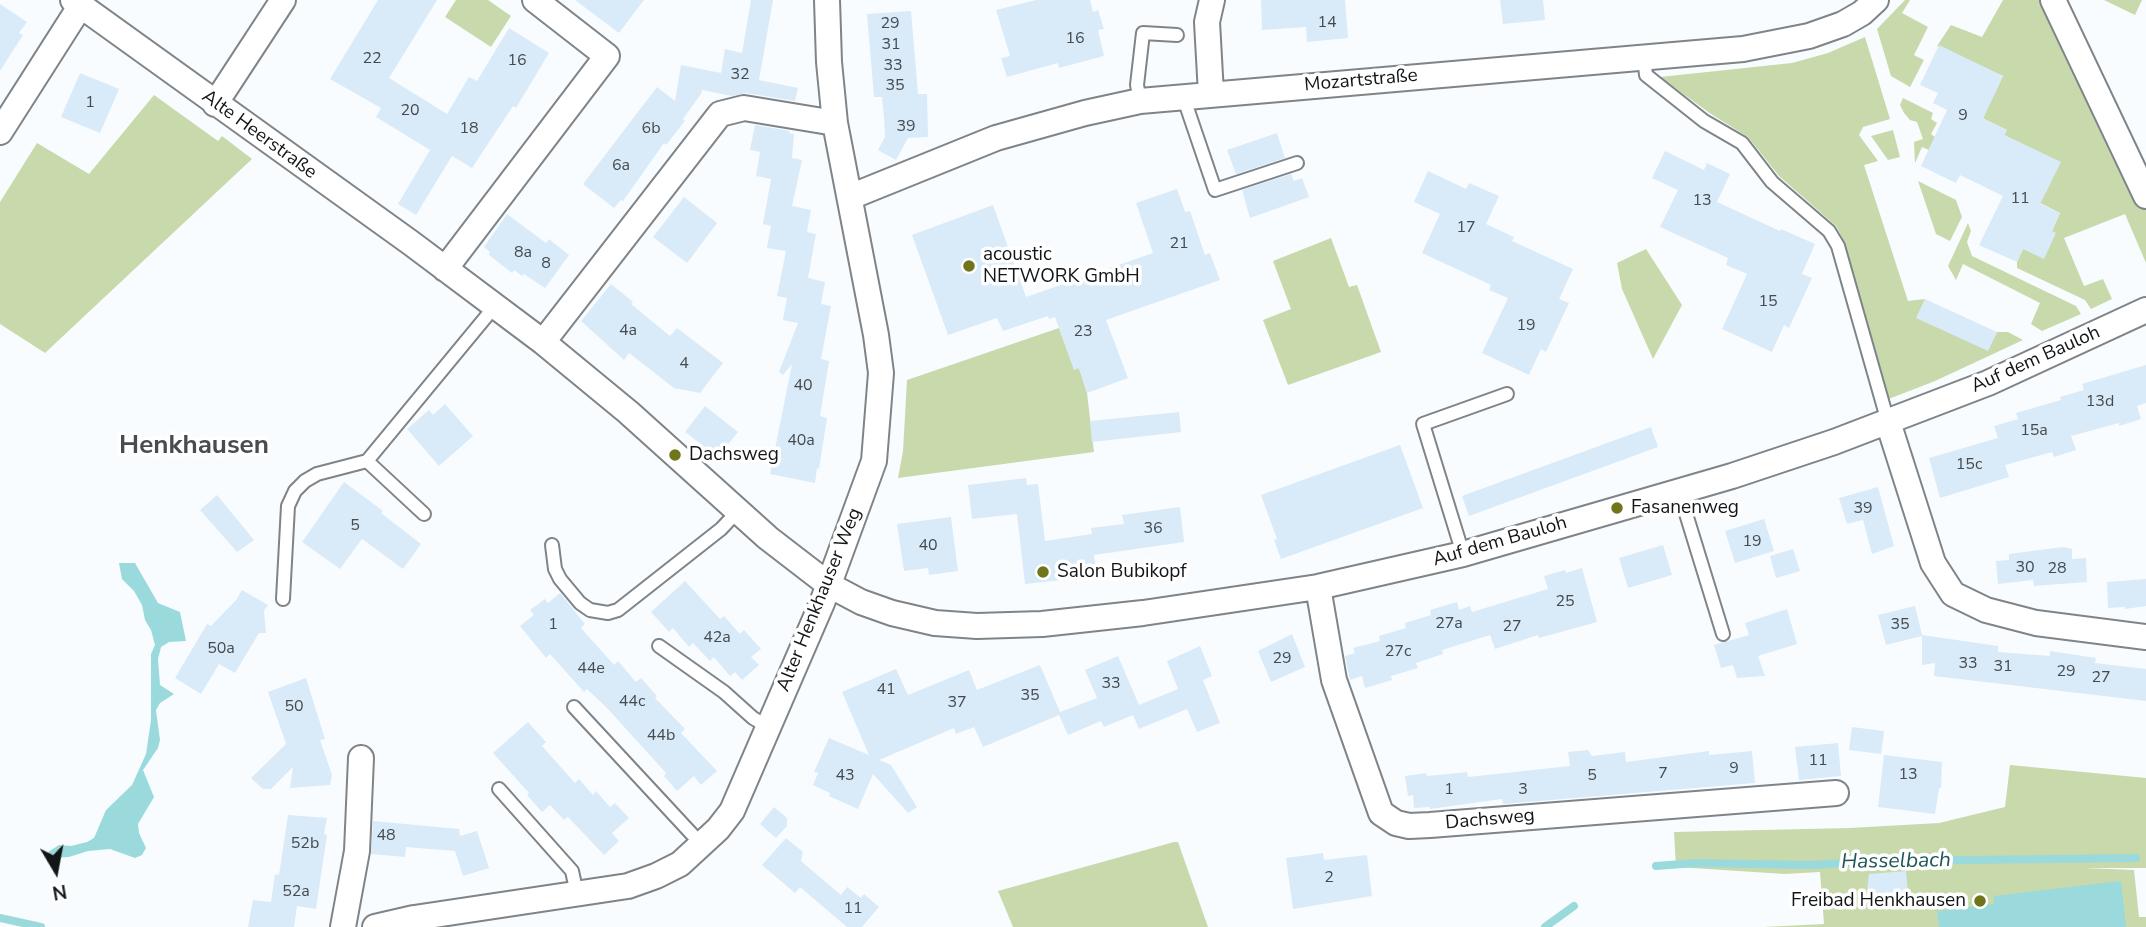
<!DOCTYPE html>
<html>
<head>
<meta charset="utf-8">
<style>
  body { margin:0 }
  #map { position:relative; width:2146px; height:927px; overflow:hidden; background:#f9fcfe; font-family:"Nunito Sans",sans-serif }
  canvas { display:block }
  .north { position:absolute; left:21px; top:836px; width:70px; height:70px; -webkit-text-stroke:5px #fff; paint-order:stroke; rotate:170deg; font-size:19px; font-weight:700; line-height:28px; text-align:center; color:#131517 }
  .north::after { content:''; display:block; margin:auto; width:24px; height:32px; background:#131517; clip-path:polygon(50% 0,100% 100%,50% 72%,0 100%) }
</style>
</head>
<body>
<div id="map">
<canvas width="2146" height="927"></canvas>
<div class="north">N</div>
</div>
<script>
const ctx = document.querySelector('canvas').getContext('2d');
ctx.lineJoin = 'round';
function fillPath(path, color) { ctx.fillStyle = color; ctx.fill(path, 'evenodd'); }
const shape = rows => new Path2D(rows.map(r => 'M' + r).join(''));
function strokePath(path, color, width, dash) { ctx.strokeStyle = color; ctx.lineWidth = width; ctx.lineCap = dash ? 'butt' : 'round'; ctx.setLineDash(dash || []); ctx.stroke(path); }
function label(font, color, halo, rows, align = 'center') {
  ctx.font = font + ' "Nunito Sans",sans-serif'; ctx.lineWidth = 7; ctx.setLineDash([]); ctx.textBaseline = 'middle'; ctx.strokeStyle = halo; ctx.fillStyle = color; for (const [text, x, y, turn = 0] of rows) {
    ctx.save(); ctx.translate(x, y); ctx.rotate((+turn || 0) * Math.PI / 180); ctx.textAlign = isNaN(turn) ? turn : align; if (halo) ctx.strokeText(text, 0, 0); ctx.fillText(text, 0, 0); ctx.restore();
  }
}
fillPath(shape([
  [456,0,488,0,511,16,491,47,445,17],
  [1905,0,1910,0,1902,13,1928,27,1914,55,1924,60,1910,87,1891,76,1877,29],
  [2003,0,2048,0,2146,209,2146,263,2125,214,2064,238,2084,286,2103,279,2112,299,2091,309,2085,300,2017,268,2017,262,2023,249,2052,231,2060,213,2038,202,2046,192,2060,162,2004,135,2007,130,1980,117,1990,103,2003,76,1937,46,1951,25,1982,37],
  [2104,0,2142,0,2135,15],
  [1865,37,1890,119,1863,127,1859,135,1878,161,1864,165,1908,301,1925,299,1917,318,1988,350,1997,332,2008,332,2023,340,1935,381,1886,400,1842,237,1836,226,1779,176,1748,137,1711,114,1660,77,1792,63,1828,53],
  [154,95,218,141,222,136,252,159,45,353,0,324,0,202,37,143,89,174],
  [1903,98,1933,113,1931,119,1937,123,1931,134,1935,137,1929,150,1922,147,1915,163,1914,142,1923,139,1917,122,1910,120,1904,113,1900,105],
  [1893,130,1900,157,1888,160,1871,136],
  [1918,181,1956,200,1962,217,1950,241,1936,234],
  [1968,223,1971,231,1967,242,1972,256,2076,306,2081,314,2042,331,2031,324,2040,303,1963,264,1956,280,1948,266],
  [1331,238,1349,287,1357,285,1381,352,1288,385,1263,320,1291,309,1273,261],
  [1646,249,1682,305,1653,359,1622,289,1617,263],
  [1059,328,1074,369,1079,368,1087,393,1094,452,898,478,903,451,907,380],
  [2010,765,2146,778,2146,868,2084,868,2134,870,2139,917,2146,917,2146,927,1764,927,1824,924,1820,872,1785,874,1676,867,1674,832,1850,828,1939,823,2005,807],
  [1174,842,1178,842,1208,927,1013,927,998,891]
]), '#c8d9ab');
fillPath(shape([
  [119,563,135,563,158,603,180,612,186,641,169,642,161,647,158,659,160,685,174,694,160,703,156,710,160,740,158,748,143,770,154,797,138,824,139,833,146,848,142,855,135,858,110,849,88,851,69,857,53,858,48,852,59,845,71,846,87,842,94,838,106,810,132,785,146,754,151,720,151,654,155,645,151,630,145,620,142,605,134,591,122,579],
  [2121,881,2126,927,1939,927,1937,911,1994,904,1994,896]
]), '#9adadc');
strokePath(shape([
  [1656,866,1695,863,1812,865,1879,861,2136,858],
  [0,918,41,927],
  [1545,927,1574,906]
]), '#9adadc', 8);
fillPath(shape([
  [378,0,437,0,389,78,447,114,469,77,477,81,509,28,549,53,516,108,513,106,472,168,452,156,416,215,398,204,430,150,376,117,381,108,330,79],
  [575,0,644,0,619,33],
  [751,0,773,0,759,80,798,88,795,101,746,93,732,96,702,90,701,94,683,119,685,121,666,145,664,143,623,201,621,200,614,208,583,184,657,87,675,101,681,65,721,73,725,49,742,53],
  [1036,0,1090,0,1093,12,1098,10,1104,29,1098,30,1104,56,1059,68,1058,63,1007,77,1001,58,1010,56,996,10],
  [1261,0,1345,0,1348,38,1307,42,1306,27,1262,30],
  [1500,0,1543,0,1545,20,1503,24],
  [0,4,27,22,19,33,23,35,0,71],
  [911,11,918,94,927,94,928,137,908,138,896,160,878,150,885,137,884,118,882,97,874,97,867,14],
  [1939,45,2003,76,1983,119,2007,130,2004,135,2061,162,2040,204,2060,213,2052,231,2056,233,2044,259,2023,249,2017,262,1979,245,2003,196,1960,175,1956,183,1921,166,1947,110,1933,103,1938,93,1920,85],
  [80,73,119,89,100,133,61,117],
  [755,125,790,131,789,133,794,134,792,158,802,160,792,206,811,210,807,232,816,234,808,278,825,282,821,304,831,306,821,359,829,361,820,416,827,418,819,469,817,468,815,483,770,474,792,364,783,375,779,372,798,323,783,320,787,298,777,296,786,251,767,248,771,226,763,224,771,179,756,176,760,152,750,150],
  [1277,133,1285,158,1236,174,1227,150],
  [1665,151,1704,170,1707,163,1730,174,1717,202,1780,231,1781,229,1815,244,1802,274,1812,278,1789,328,1784,325,1772,352,1722,329,1747,274,1726,265,1728,258,1660,227,1678,190,1652,178],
  [1428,171,1466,189,1469,183,1499,196,1486,224,1514,237,1512,241,1573,269,1559,299,1569,303,1546,352,1541,349,1529,375,1482,353,1508,298,1489,290,1491,285,1422,253,1440,214,1414,202],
  [1291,174,1294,181,1302,178,1309,197,1250,218,1242,190],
  [1177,189,1185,212,1190,211,1205,255,1210,253,1220,280,1106,320,1128,378,1087,393,1079,368,1074,370,1055,317,1049,319,1048,316,1003,331,997,318,948,335,912,235,993,205,1026,297,1153,253,1136,203],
  [684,197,717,223,687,263,653,237],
  [507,214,546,243,549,239,569,255,545,288,524,274,522,276,514,270,512,273,489,255,490,252,484,247],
  [611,284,633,302,631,304,670,336,677,328,723,363,700,393,674,388,629,353,624,360,581,321],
  [1925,299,1997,332,1988,351,1916,318],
  [2146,365,2146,403,2137,406,2141,419,2119,426,2119,423,2071,436,2076,450,2054,457,2052,452,2005,465,2009,477,1940,498,1929,458,1998,438,1994,426,2018,419,2016,413,2061,400,2060,397,2084,390,2082,384],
  [445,404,473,436,439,466,407,429,429,410,433,415],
  [705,406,738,432,718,457,685,432],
  [1179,412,1181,432,1092,442,1090,421],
  [1651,427,1658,447,1469,516,1462,496],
  [1400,445,1423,508,1281,559,1274,540,1277,539,1261,495],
  [1026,478,1027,485,1038,484,1045,541,1092,534,1091,528,1124,524,1122,515,1180,507,1184,542,1094,555,1097,576,1025,584,1017,514,972,519,968,485],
  [344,482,383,511,381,513,421,544,403,569,362,539,340,569,302,542],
  [1878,487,1894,546,1872,554,1863,520,1847,524,1839,498],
  [217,495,254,540,237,552,200,510],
  [951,517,958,571,929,575,928,568,904,571,897,524],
  [1764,519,1774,551,1735,563,1725,531],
  [1663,545,1672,575,1628,588,1619,558],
  [2063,547,2072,549,2072,559,2086,558,2087,582,2034,586,2033,580,1998,584,1996,561,2009,560,2009,554],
  [1793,549,1800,571,1776,578,1770,556],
  [1582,568,1597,622,1539,638,1538,635,1495,649,1490,635,1442,650,1443,654,1416,663,1418,668,1391,676,1392,680,1365,688,1362,676,1350,680,1345,656,1355,653,1353,648,1380,641,1379,636,1406,628,1405,623,1431,615,1430,610,1457,602,1459,610,1470,606,1472,612,1548,589,1544,576,1565,570,1566,573],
  [2146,579,2146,606,2125,609,2125,607,2108,608,2107,582],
  [685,581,720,619,724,616,740,634,744,630,761,649,751,657,759,665,742,680,735,672,730,676,714,657,710,661,693,643,689,647,673,628,669,632,651,612],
  [242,590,268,605,264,611,266,633,259,633,235,673,219,664,201,694,175,678,207,624,211,626,236,600],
  [560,593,585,624,581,628,614,665,618,661,636,682,641,678,657,696,655,698,685,729,681,733,717,771,701,785,694,776,677,791,664,776,666,773,607,708,587,689,584,692,550,654,546,658,520,626,534,615,530,610,545,599,548,603],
  [1915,606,1922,635,1998,646,1998,652,2050,656,2050,651,2096,658,2095,663,2146,669,2146,701,1934,676,1935,663,1922,665,1922,636,1886,645,1878,615],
  [1787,609,1797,644,1758,656,1765,676,1737,678,1733,665,1721,668,1714,645,1749,635,1745,623],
  [1292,634,1305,667,1271,682,1258,651],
  [1200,646,1212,676,1203,680,1220,723,1197,732,1187,709,1139,729,1133,715,1104,727,1101,721,1068,735,1059,715,983,747,974,727,956,734,954,728,879,760,891,765,917,807,908,813,873,774,858,809,829,796,830,793,813,785,818,773,814,772,829,738,869,755,842,692,896,669,908,695,969,670,977,690,1040,665,1060,712,1097,698,1085,670,1118,656,1139,705,1178,689,1167,661],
  [306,678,325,739,320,740,332,775,330,785,290,788,293,767,271,789,263,789,251,778,286,744,268,692],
  [528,722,546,742,542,746,575,783,579,779,593,795,596,791,610,807,615,803,629,818,612,833,619,841,604,855,568,817,564,820,550,805,542,812,527,795,529,793,493,753],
  [1852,727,1884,731,1881,754,1849,750],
  [1838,743,1841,776,1799,780,1795,747],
  [1588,750,1592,756,1625,752,1626,762,1709,751,1709,755,1752,751,1755,783,1503,804,1502,799,1430,809,1430,807,1414,808,1413,795,1408,796,1405,776,1426,773,1427,776,1467,772,1468,777,1570,766,1568,752],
  [1884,755,1942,762,1941,788,1939,788,1935,814,1878,807],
  [774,807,787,818,787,826,776,838,760,824],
  [288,815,327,818,324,834,327,835,316,909,297,906,294,927,248,927,253,900,271,902,275,874,279,875],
  [373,821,459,829,460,836,477,831,489,868,463,876,455,851,406,847,405,857,371,854],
  [786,838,803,852,801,861,841,895,847,887,861,898,864,894,879,907,862,927,847,927,800,887,795,893,762,865],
  [1323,853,1324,860,1367,855,1372,896,1293,909,1286,858],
  [1906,871,1908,894,1866,898,1869,874]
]), '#d9eaf8');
const lane = shape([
  [1644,57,1646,75,1704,121,1742,143,1772,182,1829,231,1838,246,1888,422],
  [1183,96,1215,190,1297,163],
  [1140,101,1137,85,1143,33,1177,35],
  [367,461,424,514],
  [1679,491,1723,634],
  [552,545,555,569,560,579,580,603,590,610,608,613,618,610,721,529,738,511],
  [1463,554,1423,424,1507,394],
  [283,599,288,506,295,491,305,481,317,474,367,461,495,306],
  [659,646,724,692,753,718,768,727],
  [574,707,702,845],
  [499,789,572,871,577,894]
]);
const street = shape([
  [73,0,411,243,543,342,628,412,768,538,829,585,861,602,892,613,935,623,977,626,1042,624,1143,613,1318,587,1463,554,1732,476,1834,442,1988,383,2146,310],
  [2053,0,2146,196],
  [1211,94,1207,22,1212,0],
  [215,104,283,0],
  [0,132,81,5],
  [850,197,996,138,1085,113,1140,101,1743,49,1809,36,1843,24,1862,13,1876,0],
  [445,269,607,56,535,0],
  [543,342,720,114,744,108,835,123],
  [1888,422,1933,563,1953,594,1986,610,2036,623,2146,637],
  [1318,587,1334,680,1381,813,1396,823,1409,826,1430,825,1836,793],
  [343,927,357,851,361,758],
  [375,927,414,918,628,886,656,876,680,864,718,829,732,811,822,603,874,461,881,373,876,335,835,123,829,62,827,0]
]);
strokePath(lane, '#7e8488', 16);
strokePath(street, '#7e8488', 28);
strokePath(lane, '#fff', 12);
strokePath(street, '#fff', 24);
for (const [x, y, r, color] of [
  [969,266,7,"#70751c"],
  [675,455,7,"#70751c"],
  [1617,508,7,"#70751c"],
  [1043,572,7,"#70751c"],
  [1980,901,7,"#70751c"]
]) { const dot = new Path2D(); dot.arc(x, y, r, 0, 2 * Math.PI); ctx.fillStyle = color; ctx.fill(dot); strokePath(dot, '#fff', 2.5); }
label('16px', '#444a4f', null, [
  ["14",1327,23],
  ["29",890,24],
  ["16",1075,39],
  ["31",891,45],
  ["22",372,59],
  ["16",517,61],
  ["33",893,66],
  ["32",740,75],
  ["35",895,86],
  ["1",90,103],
  ["20",410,111],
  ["9",1963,116],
  ["39",906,127],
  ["18",469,129],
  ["6b",651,129],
  ["6a",621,166],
  ["11",2020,199],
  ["13",1702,201],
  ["17",1466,228],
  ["21",1179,244],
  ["8a",523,253],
  ["8",546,264],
  ["15",1768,302],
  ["19",1526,326],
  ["4a",628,331],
  ["23",1083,332],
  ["4",684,364],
  ["40",803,386],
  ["13d",2100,402],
  ["15a",2034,431],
  ["40a",801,441],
  ["15c",1969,465],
  ["39",1863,509],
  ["5",355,526],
  ["36",1153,529],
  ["19",1752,542],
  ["40",928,546],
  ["30",2025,568],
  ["28",2057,569],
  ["25",1565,602],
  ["27a",1449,624],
  ["1",553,625],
  ["35",1900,625],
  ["27",1512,627],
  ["42a",717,638],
  ["50a",221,649],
  ["27c",1398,652],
  ["29",1282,659],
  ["33",1968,664],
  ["31",2003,667],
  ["44e",591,669],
  ["29",2066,672],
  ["27",2101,678],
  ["33",1111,684],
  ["41",886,690],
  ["35",1030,696],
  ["44c",632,702],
  ["37",957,703],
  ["50",294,707],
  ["44b",661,736],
  ["11",1818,761],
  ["9",1734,769],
  ["7",1663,774],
  ["13",1908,775],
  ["43",845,776],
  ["5",1592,776],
  ["1",1449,790],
  ["3",1523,790],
  ["48",386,836],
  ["52b",305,844],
  ["2",1329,878],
  ["52a",296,892],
  ["11",853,909]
]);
label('19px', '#131517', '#fff', [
  ["Mozartstraße",1361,81,-5],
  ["Alte Heerstraße",259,135,36],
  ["Auf dem Bauloh",2036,360,-24],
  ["Auf dem Bauloh",1500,542,-16],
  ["Alter Henkhauser Weg",820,600,-68],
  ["Dachsweg",1490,820,-5]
]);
label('19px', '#131517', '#fff', [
  ["acoustic",983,255],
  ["NETWORK GmbH",983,277],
  ["Dachsweg",689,455],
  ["Fasanenweg",1631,508],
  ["Salon Bubikopf",1057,572],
  ["Freibad Henkhausen",1966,901,"right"]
], 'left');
label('italic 21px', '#1e5557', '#fff', [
  ["Hasselbach",1896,862,-1]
]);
label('bold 26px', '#474c50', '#fff', [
  ["Henkhausen",194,447]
]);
</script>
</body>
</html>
